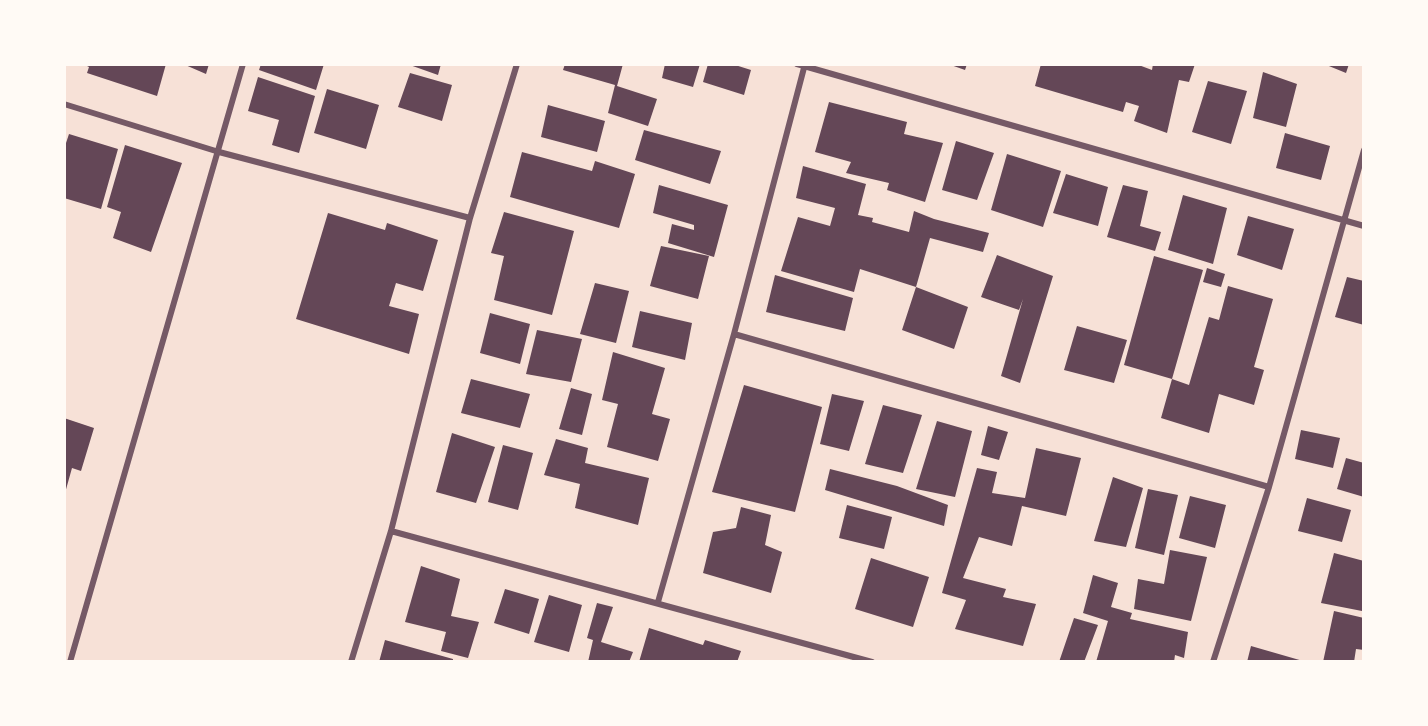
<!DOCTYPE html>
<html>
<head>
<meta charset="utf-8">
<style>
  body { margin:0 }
  #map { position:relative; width:1428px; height:726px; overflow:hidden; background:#f7e1d7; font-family:Montserrat,sans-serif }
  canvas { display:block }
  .frame { position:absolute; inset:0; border:66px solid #fffaf5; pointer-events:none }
</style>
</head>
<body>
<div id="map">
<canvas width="1428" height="726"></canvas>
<div class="frame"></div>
</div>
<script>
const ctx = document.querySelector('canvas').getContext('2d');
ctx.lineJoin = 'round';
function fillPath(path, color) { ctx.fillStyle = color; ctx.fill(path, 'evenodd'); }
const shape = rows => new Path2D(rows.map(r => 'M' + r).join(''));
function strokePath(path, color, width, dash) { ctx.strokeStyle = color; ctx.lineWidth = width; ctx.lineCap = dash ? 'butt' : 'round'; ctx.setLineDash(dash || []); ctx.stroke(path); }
fillPath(shape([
  [83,64,166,64,157,96,87,73,89,67],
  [183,64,209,64,206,74],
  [261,64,324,64,316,90,259,70],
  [407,64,441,64,438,75],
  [565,64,623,64,617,86,657,99,648,126,608,113,615,85,563,70],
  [665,64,700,64,693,87,662,78],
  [708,64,732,64,751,70,744,95,703,82],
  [948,64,967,64,965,70],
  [1041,64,1136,64,1152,70,1153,64,1195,64,1189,82,1179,80,1167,133,1134,121,1139,106,1126,102,1123,112,1035,86],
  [1324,64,1349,64,1346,73],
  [1263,72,1297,84,1286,127,1253,118],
  [410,73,452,85,442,121,398,107],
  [258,77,315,96,299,153,272,145,279,120,248,111],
  [1208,81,1247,91,1231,144,1192,132],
  [327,89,379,105,366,149,314,133],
  [829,102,907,122,904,134,943,143,925,202,887,190,889,183,846,173,851,162,815,152],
  [548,105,605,121,597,152,541,137],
  [644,130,721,151,710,184,635,160],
  [1285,133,1330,146,1321,180,1276,168],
  [69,134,118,149,101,209,64,198,64,149],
  [956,141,994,153,977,200,942,190],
  [125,145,182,163,151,252,113,238,121,212,107,207],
  [522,152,592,171,595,161,635,174,619,228,510,197],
  [1007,154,1061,171,1043,227,991,210],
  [803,166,866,184,858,215,873,218,872,222,909,232,914,211,934,219,989,233,983,252,930,238,916,287,968,307,954,349,902,330,916,287,860,269,854,292,781,271,798,217,830,226,835,208,796,198],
  [1066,174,1108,187,1098,226,1053,213],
  [659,185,728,205,714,257,668,243,672,224,694,230,694,225,653,213],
  [1123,185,1148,191,1140,226,1161,232,1155,251,1107,237],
  [1183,195,1227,208,1213,264,1168,250],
  [504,212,574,231,552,315,494,300,504,256,491,253],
  [328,213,385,230,387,223,438,240,423,291,396,283,389,306,419,314,409,354,296,319],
  [1248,216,1294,229,1282,270,1237,255],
  [661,246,709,256,698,299,650,286],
  [997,255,1053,276,1020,383,1001,376,1023,299,1019,310,981,297],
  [1154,256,1203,270,1172,379,1124,365],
  [1207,268,1225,274,1221,287,1203,282],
  [775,275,853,298,845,331,766,312],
  [1347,277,1364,281,1364,325,1335,317],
  [595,283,629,291,616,343,580,334],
  [1228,286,1273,299,1254,367,1264,370,1254,405,1219,394,1209,433,1161,418,1172,379,1189,385,1209,317,1219,320],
  [640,311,692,323,685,360,632,347],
  [490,313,530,324,520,364,480,353],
  [1077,326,1127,340,1114,383,1064,370],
  [537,330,582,339,571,382,526,374],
  [613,352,665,368,652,414,670,419,658,461,607,447,618,404,602,400],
  [471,379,530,394,520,428,461,413],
  [744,385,822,407,795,512,712,492],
  [571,388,592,394,582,435,559,429],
  [832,394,864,401,849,451,820,444],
  [883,405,922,415,903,473,865,464],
  [64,418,94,428,81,471,72,468,65,493],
  [937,421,972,431,955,497,916,489],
  [988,426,1008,432,999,460,981,455],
  [1301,430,1340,438,1333,468,1295,459],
  [452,433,495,447,476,503,436,492],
  [556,439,588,448,585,463,649,478,638,525,575,508,580,484,544,475],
  [503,445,533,453,518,510,488,502],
  [1036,448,1081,458,1066,516,1022,506,1012,546,979,537,963,578,1006,589,1003,597,1036,604,1023,646,955,629,966,600,942,593,977,468,997,472,992,493,1025,498],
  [1346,458,1364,463,1364,497,1337,489],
  [830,469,897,486,948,505,944,526,825,490],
  [1113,477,1143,488,1126,547,1094,541],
  [1148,489,1178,495,1164,555,1135,548],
  [1190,496,1226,505,1215,548,1179,538],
  [1307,498,1351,510,1342,542,1298,531],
  [847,505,892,517,884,549,839,538],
  [741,507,771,515,765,545,782,552,771,593,703,573,713,532,736,528],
  [1170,550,1207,557,1191,621,1134,609,1138,579,1164,584],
  [1334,553,1364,561,1362,611,1321,603],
  [871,558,929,577,913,627,855,609],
  [421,566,460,579,451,616,479,622,468,658,441,651,446,632,405,622],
  [1093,575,1118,583,1111,607,1132,613,1130,619,1188,632,1184,658,1175,655,1174,662,1096,662,1108,621,1083,613],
  [505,589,539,599,529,634,494,623],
  [549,595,582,605,569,652,534,642],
  [597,603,613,607,601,642,633,652,629,662,588,662,593,640,587,638],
  [1334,611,1364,618,1364,650,1356,649,1354,662,1323,662],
  [1074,618,1098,625,1084,662,1059,662],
  [649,628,703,645,705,640,741,651,737,662,639,662],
  [385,640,453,659,453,662,379,662],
  [1251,646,1303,661,1303,662,1247,662]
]), '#644757');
strokePath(shape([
  [797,64,1364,226],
  [64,104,219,152,470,218],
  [734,334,1269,487],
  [391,531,872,662],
  [658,602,734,334,805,64],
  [70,662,243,64],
  [351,662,391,531,470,218,517,64],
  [1213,662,1269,487,1364,150]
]), '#755966', 6);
</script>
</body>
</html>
